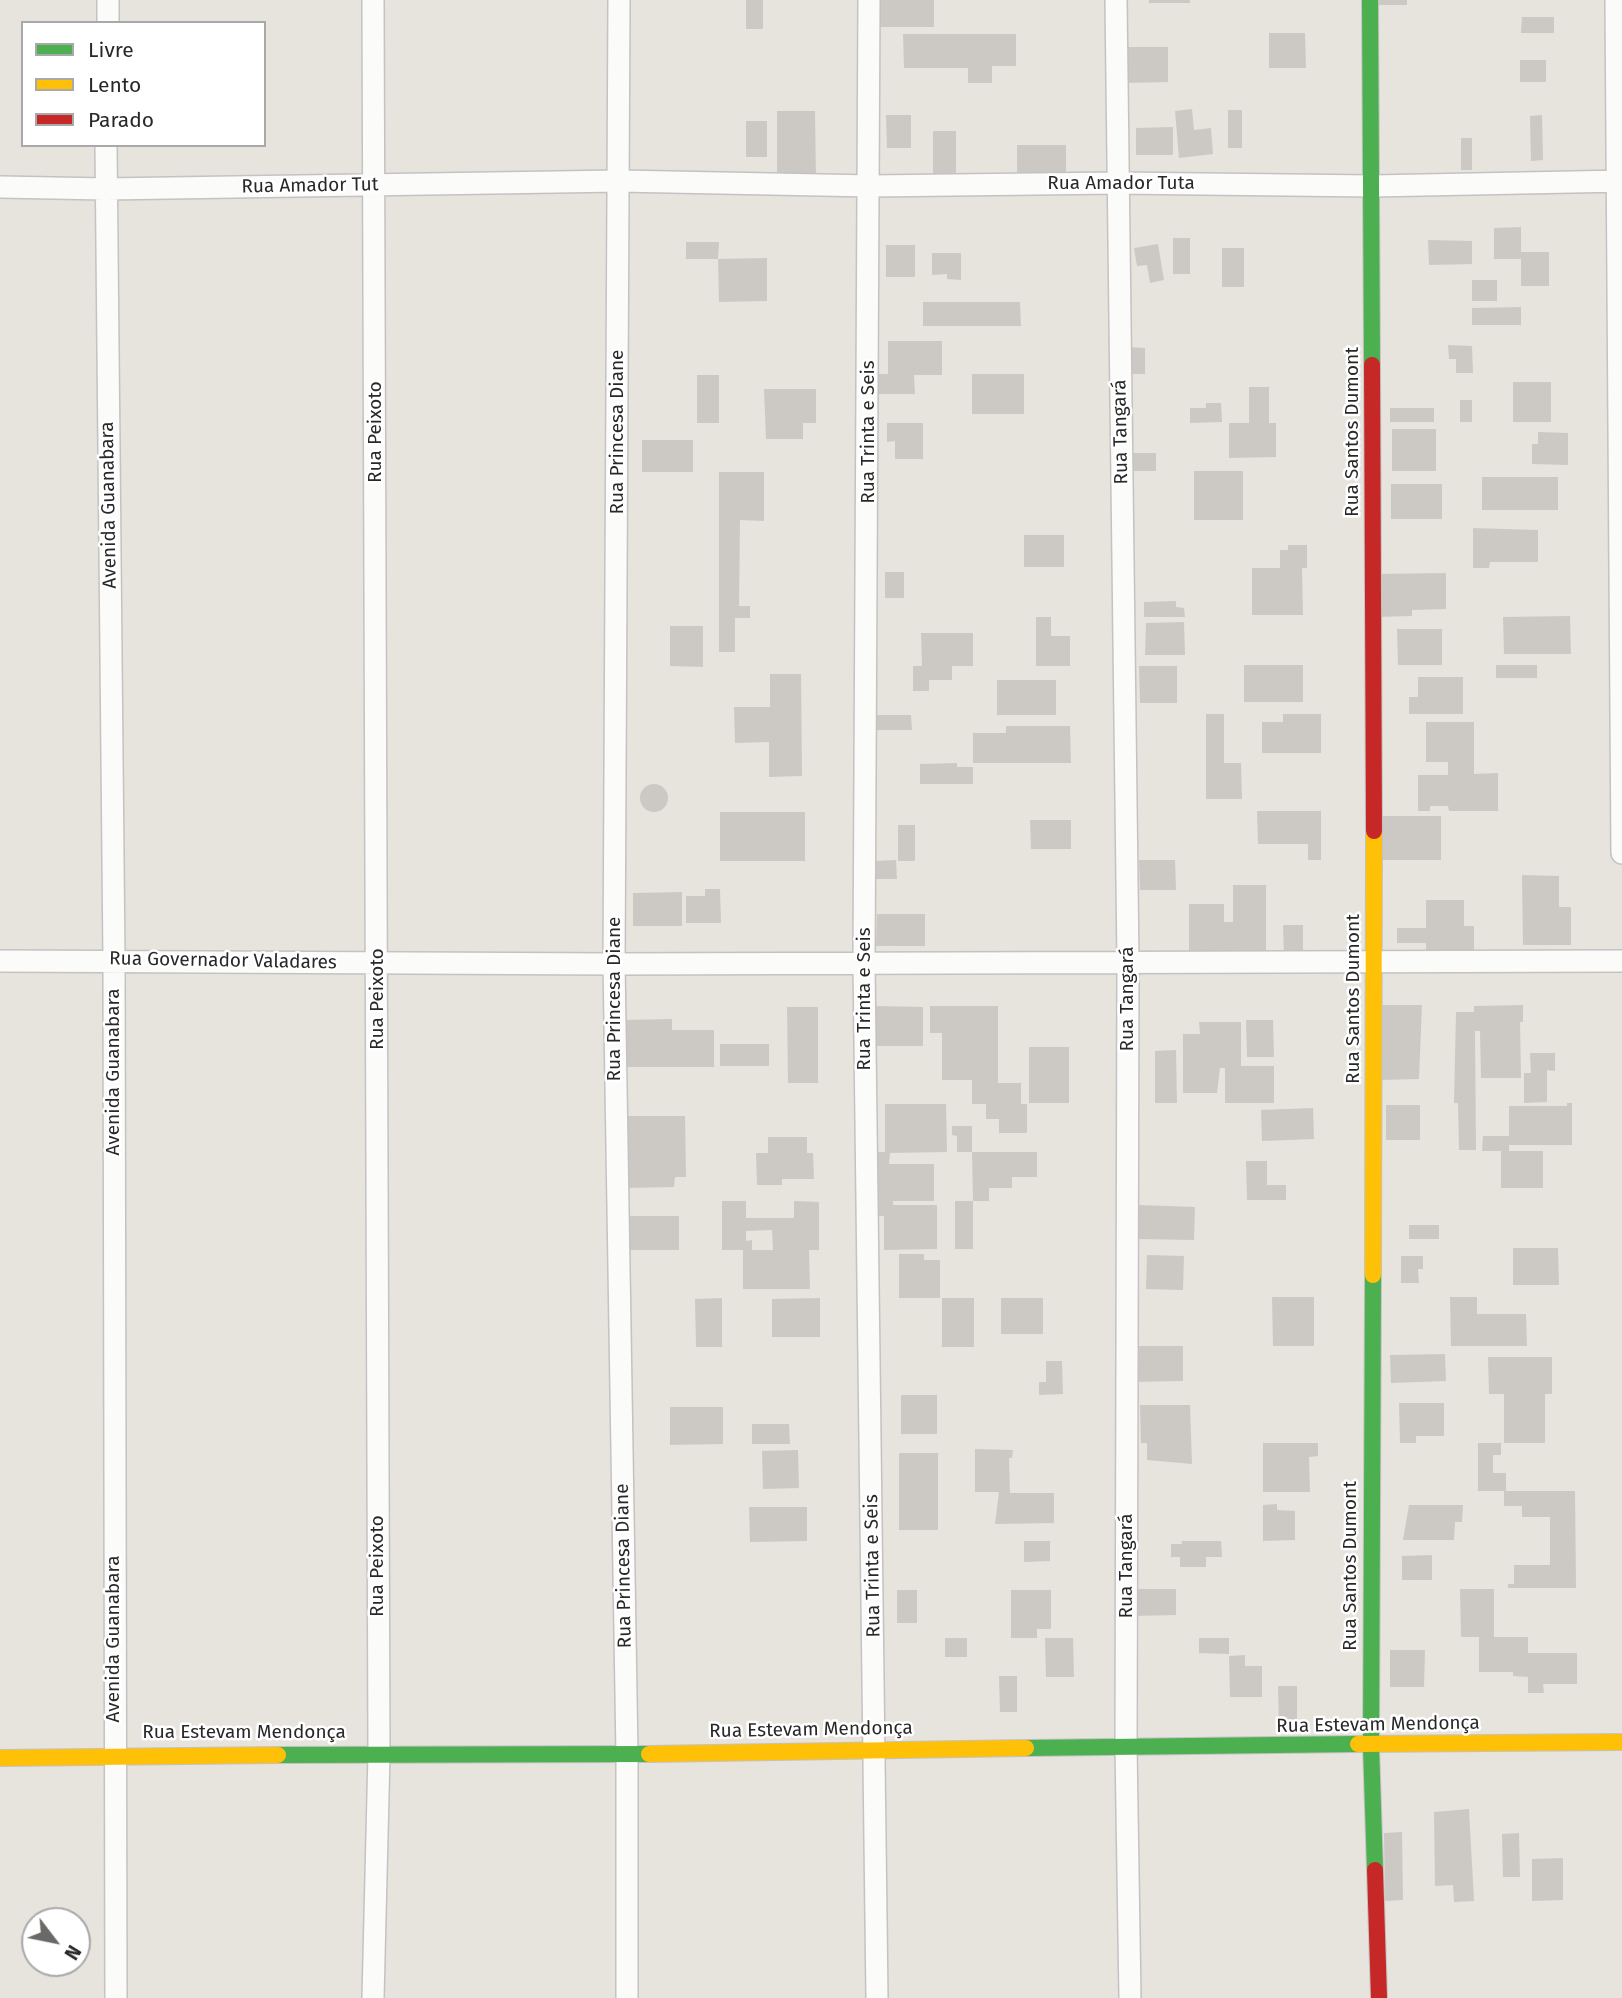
<!DOCTYPE html>
<html>
<head>
<meta charset="utf-8">
<style>
  body { margin:0 }
  #map { position:relative; width:1622px; height:1998px; overflow:hidden; background:#e7e3dd; font-family:"Fira Sans",sans-serif }
  canvas { display:block }
  .legend { position:absolute; left:21px; top:21px; width:245px; height:126px; box-sizing:border-box; background:#fff; border:2px solid #a9a9a9; margin:0; padding:9px 12px; list-style:none; font-size:21px; color:#282828 }
  .legend li { display:flex; align-items:center; gap:14px; height:35px }
  .legend b { width:35px; border:2px solid #a9a9a9 }
  .north { position:absolute; left:21px; top:1907px; width:70px; height:70px; box-sizing:border-box; background:#fff; border:2px solid #a9a9a9; border-radius:50%; rotate:122deg; font-size:19px; font-weight:700; line-height:28px; text-align:center; color:#282828 }
  .north::after { content:''; display:block; margin:auto; width:24px; height:32px; background:#6b6967; clip-path:polygon(50% 0,100% 100%,50% 72%,0 100%) }
</style>
</head>
<body>
<div id="map">
<canvas width="1622" height="1998"></canvas>
<ul class="legend">
<li><b style="height:9px;background:#4caf50"></b>Livre</li>
<li><b style="height:9px;background:#ffc107"></b>Lento</li>
<li><b style="height:9px;background:#c62828"></b>Parado</li>
</ul>
<div class="north">N</div>
</div>
<script>
const ctx = document.querySelector('canvas').getContext('2d');
ctx.lineJoin = 'round';
function fillPath(path, color) { ctx.fillStyle = color; ctx.fill(path, 'evenodd'); }
const shape = rows => new Path2D(rows.map(r => 'M' + r).join(''));
function strokePath(path, color, width, dash) { ctx.strokeStyle = color; ctx.lineWidth = width; ctx.lineCap = dash ? 'butt' : 'round'; ctx.setLineDash(dash || []); ctx.stroke(path); }
function label(font, color, halo, rows, align = 'center') {
  ctx.font = font + ' "Fira Sans",sans-serif'; ctx.lineWidth = 5; ctx.setLineDash([]); ctx.textBaseline = 'middle'; ctx.strokeStyle = halo; ctx.fillStyle = color; for (const [text, x, y, turn = 0] of rows) {
    ctx.save(); ctx.translate(x, y); ctx.rotate((+turn || 0) * Math.PI / 180); ctx.textAlign = isNaN(turn) ? turn : align; if (halo) ctx.strokeText(text, 0, 0); ctx.fillText(text, 0, 0); ctx.restore();
  }
}
fillPath(shape([
  [746,0,763,0,763,29,746,29],
  [871,0,934,0,934,27,871,27],
  [1149,0,1190,0,1190,3,1149,3],
  [1374,0,1407,0,1407,5,1374,5],
  [1522,17,1554,17,1554,33,1521,33],
  [1269,33,1305,33,1306,68,1269,68],
  [903,34,1016,34,1016,66,992,66,992,83,968,83,968,68,904,68],
  [1124,47,1168,47,1168,82,1124,83],
  [1520,60,1546,60,1546,82,1520,82],
  [1192,109,1194,130,1211,128,1213,154,1179,158,1175,111],
  [1228,110,1242,110,1242,148,1228,148],
  [777,111,815,111,816,180,777,180],
  [886,115,911,115,911,148,887,148],
  [1542,115,1543,160,1531,161,1530,116],
  [746,121,767,121,767,157,746,157],
  [1173,127,1173,155,1136,155,1136,128],
  [933,131,956,131,956,180,933,180],
  [1461,138,1472,138,1472,170,1461,170],
  [1017,145,1066,145,1066,180,1017,180],
  [1521,227,1521,252,1549,252,1549,286,1521,286,1521,259,1494,259,1494,228],
  [1173,238,1190,238,1190,274,1173,274],
  [1428,240,1472,241,1472,264,1429,265],
  [686,242,719,242,718,259,686,259],
  [1158,244,1164,280,1150,283,1147,265,1137,266,1134,248],
  [886,245,915,245,915,277,886,277],
  [1222,248,1244,248,1244,287,1222,287],
  [932,253,961,253,961,280,947,279,947,274,932,275],
  [767,258,767,301,719,302,718,259],
  [1472,280,1497,280,1497,301,1472,301],
  [923,302,1020,302,1021,326,923,326],
  [1521,307,1521,325,1472,325,1472,308],
  [888,341,942,341,942,375,914,375,915,394,875,394,875,374,888,374],
  [1448,345,1472,346,1473,373,1456,373,1456,359,1449,359],
  [1125,347,1145,348,1145,374,1125,374],
  [972,374,1024,374,1024,414,972,414],
  [697,375,719,375,719,423,697,423],
  [1513,382,1551,382,1551,422,1513,422],
  [1249,387,1269,387,1269,423,1276,423,1276,457,1229,458,1229,423,1249,423],
  [764,389,816,389,816,423,803,423,803,439,766,439],
  [1460,400,1472,400,1472,422,1460,422],
  [1206,403,1221,403,1222,422,1190,423,1190,408,1206,408],
  [1390,408,1434,408,1434,422,1390,422],
  [887,423,923,423,923,459,895,459,895,441,887,442],
  [1392,429,1436,429,1436,471,1392,471],
  [1538,432,1568,433,1568,465,1532,464,1532,444,1538,444],
  [642,440,693,440,693,472,642,472],
  [1126,453,1156,453,1156,471,1126,471],
  [1194,471,1243,471,1243,520,1194,520],
  [719,472,764,472,764,521,740,520,739,606,750,606,750,618,735,618,735,652,719,652],
  [1482,477,1558,477,1558,510,1482,510],
  [1391,484,1442,484,1442,519,1391,519],
  [1473,528,1538,530,1538,562,1490,562,1489,568,1473,568],
  [1024,535,1064,535,1064,567,1024,567],
  [1288,545,1307,545,1307,568,1302,568,1303,615,1252,615,1252,568,1280,568,1280,550,1288,550],
  [885,572,904,572,904,598,885,598],
  [1446,573,1446,609,1412,610,1412,616,1376,617,1376,574],
  [1176,601,1176,607,1184,608,1185,617,1144,617,1144,602],
  [1570,616,1571,654,1504,654,1503,617],
  [1036,617,1051,617,1051,636,1070,636,1070,666,1036,666],
  [1184,622,1185,655,1145,655,1146,623],
  [670,626,703,626,703,667,670,666],
  [1397,629,1442,629,1442,665,1398,665],
  [921,633,973,633,973,666,952,666,952,680,929,680,929,691,913,691,913,666,922,666],
  [1244,665,1303,665,1303,702,1244,702],
  [1496,665,1537,665,1537,678,1496,678],
  [1139,666,1177,666,1177,703,1140,703],
  [770,674,801,674,802,776,769,777,769,742,735,743,734,707,770,707],
  [1418,677,1463,677,1463,714,1409,714,1409,697,1418,697],
  [997,680,1056,680,1056,715,997,715],
  [1206,714,1224,714,1224,763,1241,763,1242,799,1206,799],
  [1283,714,1321,714,1321,753,1262,753,1262,722,1283,722],
  [876,715,911,715,912,730,876,730],
  [1426,722,1474,722,1474,774,1498,773,1498,811,1449,811,1448,806,1430,806,1430,811,1418,811,1418,775,1448,775,1448,762,1426,762],
  [1006,726,1070,726,1071,763,973,763,973,733,1006,733],
  [957,763,957,767,973,767,973,784,920,784,920,764],
  '640 798a14 14 0 1 1 28 0a14 14 0 1 1-28 0Z',
  [1257,811,1321,811,1321,860,1308,860,1308,844,1258,844],
  [720,812,805,812,805,861,720,861],
  [1377,816,1441,816,1441,860,1377,860],
  [1030,820,1071,820,1071,849,1031,849],
  [898,825,915,825,915,861,898,861],
  [896,860,897,879,876,879,876,861],
  [1139,860,1175,860,1176,890,1140,890],
  [1522,875,1559,876,1559,907,1571,907,1571,945,1523,945],
  [1233,885,1266,885,1266,957,1189,957,1189,904,1224,904,1224,922,1233,922],
  [705,889,720,889,721,923,686,923,686,896,705,896],
  [682,892,682,926,633,926,633,893],
  [1426,900,1464,900,1464,926,1474,926,1474,957,1426,957,1426,943,1397,943,1397,928,1426,928],
  [877,914,925,914,925,946,876,946],
  [1283,925,1303,925,1303,957,1284,957],
  [1377,1005,1422,1005,1419,1079,1380,1080],
  [1523,1005,1523,1022,1520,1022,1521,1078,1481,1078,1480,1031,1475,1031,1476,1150,1459,1150,1458,1103,1454,1103,1456,1012,1474,1012,1474,1006],
  [874,1006,923,1007,923,1046,874,1046],
  [930,1006,998,1006,998,1083,1021,1083,1021,1104,1027,1104,1027,1133,999,1133,999,1119,986,1119,986,1104,972,1104,972,1080,942,1080,942,1033,930,1033],
  [787,1007,818,1007,818,1083,788,1083],
  [672,1019,672,1030,714,1030,714,1067,624,1067,623,1020],
  [1246,1020,1273,1020,1274,1057,1247,1057],
  [1199,1022,1241,1022,1241,1066,1274,1066,1274,1103,1225,1103,1225,1068,1220,1068,1217,1093,1183,1093,1183,1034,1200,1034],
  [720,1044,769,1044,769,1066,720,1066],
  [1029,1047,1069,1047,1069,1103,1029,1103],
  [1176,1050,1177,1103,1155,1103,1155,1051],
  [1530,1053,1555,1053,1555,1071,1547,1070,1547,1102,1524,1103,1524,1073,1531,1073],
  [1567,1103,1572,1103,1572,1145,1509,1145,1509,1151,1543,1151,1543,1188,1501,1188,1501,1151,1482,1151,1483,1136,1509,1136,1509,1106,1567,1106],
  [885,1104,946,1104,947,1152,890,1153,889,1164,934,1164,934,1201,893,1201,893,1205,937,1205,937,1249,884,1250,884,1216,876,1216,875,1152,885,1152],
  [1386,1105,1420,1105,1420,1140,1386,1140],
  [1313,1108,1314,1139,1262,1141,1261,1110],
  [623,1116,685,1116,686,1177,675,1177,674,1187,624,1188],
  [952,1126,972,1126,972,1152,957,1152,957,1136,952,1135],
  [768,1137,807,1137,807,1153,813,1153,814,1179,782,1179,782,1185,757,1185,756,1153,768,1153],
  [972,1152,1037,1152,1037,1177,1012,1177,1012,1188,989,1188,989,1201,973,1201],
  [1246,1161,1267,1161,1267,1185,1286,1185,1286,1200,1247,1200],
  [722,1201,746,1201,746,1218,794,1218,794,1201,819,1202,819,1250,809,1250,810,1289,743,1289,743,1250,722,1250],
  [772,1230,773,1250,752,1250,752,1240,746,1241,746,1231],
  [955,1201,973,1201,973,1249,955,1249],
  [1139,1205,1195,1207,1194,1240,1139,1239],
  [624,1216,679,1216,679,1250,625,1250],
  [1409,1225,1439,1225,1439,1239,1409,1239],
  [1513,1248,1558,1248,1559,1285,1513,1285],
  [899,1254,924,1254,924,1260,940,1260,940,1298,899,1298],
  [1147,1255,1184,1256,1183,1290,1146,1289],
  [1401,1256,1423,1256,1423,1269,1418,1269,1419,1283,1401,1283],
  [1272,1297,1314,1297,1314,1346,1273,1346],
  [1450,1297,1477,1297,1477,1314,1526,1314,1527,1346,1451,1346],
  [722,1298,722,1347,696,1347,695,1299],
  [820,1298,820,1337,772,1337,772,1299],
  [942,1298,974,1298,974,1347,942,1347],
  [1001,1298,1043,1298,1043,1334,1001,1334],
  [1130,1346,1183,1346,1183,1381,1130,1382],
  [1445,1354,1446,1381,1391,1383,1390,1355],
  [1488,1357,1552,1357,1552,1394,1545,1394,1545,1443,1504,1443,1504,1394,1489,1394],
  [1046,1361,1062,1361,1063,1394,1039,1395,1039,1382,1046,1382],
  [901,1395,937,1395,937,1434,901,1434],
  [1399,1403,1444,1403,1444,1436,1416,1436,1416,1443,1400,1443],
  [1140,1405,1190,1405,1192,1464,1147,1460,1147,1443,1141,1443],
  [670,1407,723,1407,723,1444,670,1445],
  [752,1424,789,1424,790,1444,752,1444],
  [1263,1443,1318,1443,1318,1456,1309,1457,1310,1492,1263,1492],
  [1478,1443,1501,1443,1501,1455,1493,1455,1493,1473,1506,1473,1506,1491,1575,1491,1576,1588,1508,1588,1508,1584,1514,1584,1514,1565,1550,1565,1550,1517,1522,1517,1522,1506,1504,1506,1504,1491,1478,1491],
  [975,1449,1013,1450,1012,1458,1009,1458,1010,1493,1054,1493,1054,1523,995,1524,999,1492,975,1492],
  [798,1450,799,1488,763,1489,762,1451],
  [899,1453,938,1453,938,1530,899,1530],
  [1277,1504,1277,1510,1295,1511,1295,1540,1263,1541,1263,1505],
  [1409,1505,1463,1505,1462,1522,1455,1522,1454,1540,1403,1540],
  [749,1507,807,1507,807,1541,750,1542],
  [1024,1541,1050,1541,1050,1561,1024,1562],
  [1182,1541,1221,1541,1222,1557,1206,1557,1206,1567,1180,1567,1180,1557,1171,1557,1171,1544,1182,1544],
  [1432,1555,1432,1580,1402,1580,1402,1556],
  [1131,1589,1176,1589,1176,1615,1132,1616],
  [1460,1589,1494,1589,1494,1637,1528,1637,1528,1653,1577,1653,1577,1684,1543,1684,1544,1693,1528,1693,1528,1677,1513,1676,1513,1672,1479,1672,1479,1637,1461,1637],
  [897,1590,917,1590,917,1623,897,1623],
  [1011,1590,1051,1590,1051,1629,1037,1629,1037,1638,1011,1638],
  [945,1638,967,1638,967,1657,945,1657],
  [1045,1638,1073,1638,1074,1677,1046,1677],
  [1199,1638,1229,1638,1229,1654,1199,1653],
  [1390,1650,1425,1650,1424,1687,1390,1687],
  [1245,1655,1245,1666,1262,1666,1262,1697,1230,1697,1229,1656],
  [999,1676,1017,1676,1017,1712,1000,1712],
  [1278,1686,1297,1686,1297,1726,1279,1726],
  [1469,1809,1474,1901,1454,1902,1453,1885,1435,1886,1434,1812],
  [1402,1832,1403,1900,1385,1901,1384,1833],
  [1519,1833,1520,1877,1503,1877,1502,1834],
  [1563,1858,1563,1900,1532,1901,1532,1859]
]), '#ccc9c4');
const street = shape([
  [373,0,379,1754,373,1998],
  [619,0,614,964,627,1755,627,1998],
  [869,0,864,963,877,1998],
  [1116,0,1128,961,1126,1747,1130,1998],
  [1616,0,1622,853],
  [108,23,108,0],
  [106,145,114,960,116,1998],
  [0,187,106,189,620,181,871,186,1117,183,1373,186,1622,181],
  [0,961,614,964,1622,961]
]);
const fast = shape([
  [1370,0,1372,365],
  [1373,1275,1371,1746,1375,1870],
  [1026,1748,1358,1744],
  [278,1755,649,1754]
]);
const slow = shape([
  [1373,1275,1374,831],
  [1358,1744,1622,1742],
  [649,1754,1026,1748],
  [0,1758,278,1755]
]);
const jam = shape([
  [1372,365,1374,831],
  [1375,1870,1379,1998]
]);
strokePath(street, '#c4c2c3', 24);
strokePath(fast, '#c4c2c3', 18);
strokePath(slow, '#c4c2c3', 18);
strokePath(jam, '#c4c2c3', 18);
strokePath(street, '#fbfbfa', 21);
strokePath(fast, '#4caf50', 16);
strokePath(slow, '#ffc107', 16);
strokePath(jam, '#c62828', 16);
label('19px', '#282828', '#fff', [
  ["Rua Amador Tuta",1121,184],
  ["Rua Amador Tut",310,186,-1],
  ["Rua Peixoto",376,432,-90],
  ["Rua Princesa Diane",618,432,-90],
  ["Rua Trinta e Seis",869,432,-90],
  ["Rua Tangará",1121,432,-91],
  ["Rua Santos Dumont",1353,432,-90],
  ["Avenida Guanabara",109,505,-91],
  ["Rua Governador Valadares",223,961,1],
  ["Rua Peixoto",378,999,-90],
  ["Rua Princesa Diane",615,999,-90],
  ["Rua Trinta e Seis",865,999,-90],
  ["Rua Tangará",1128,999,-90],
  ["Rua Santos Dumont",1354,999,-90],
  ["Avenida Guanabara",114,1072,-90],
  ["Rua Peixoto",378,1566,-90],
  ["Rua Princesa Diane",624,1566,-91],
  ["Rua Trinta e Seis",873,1566,-91],
  ["Rua Tangará",1127,1566,-90],
  ["Rua Santos Dumont",1351,1566,-90],
  ["Avenida Guanabara",114,1639,-90],
  ["Rua Estevam Mendonça",1378,1725,-1],
  ["Rua Estevam Mendonça",811,1730,-1],
  ["Rua Estevam Mendonça",244,1733]
]);
</script>
</body>
</html>
